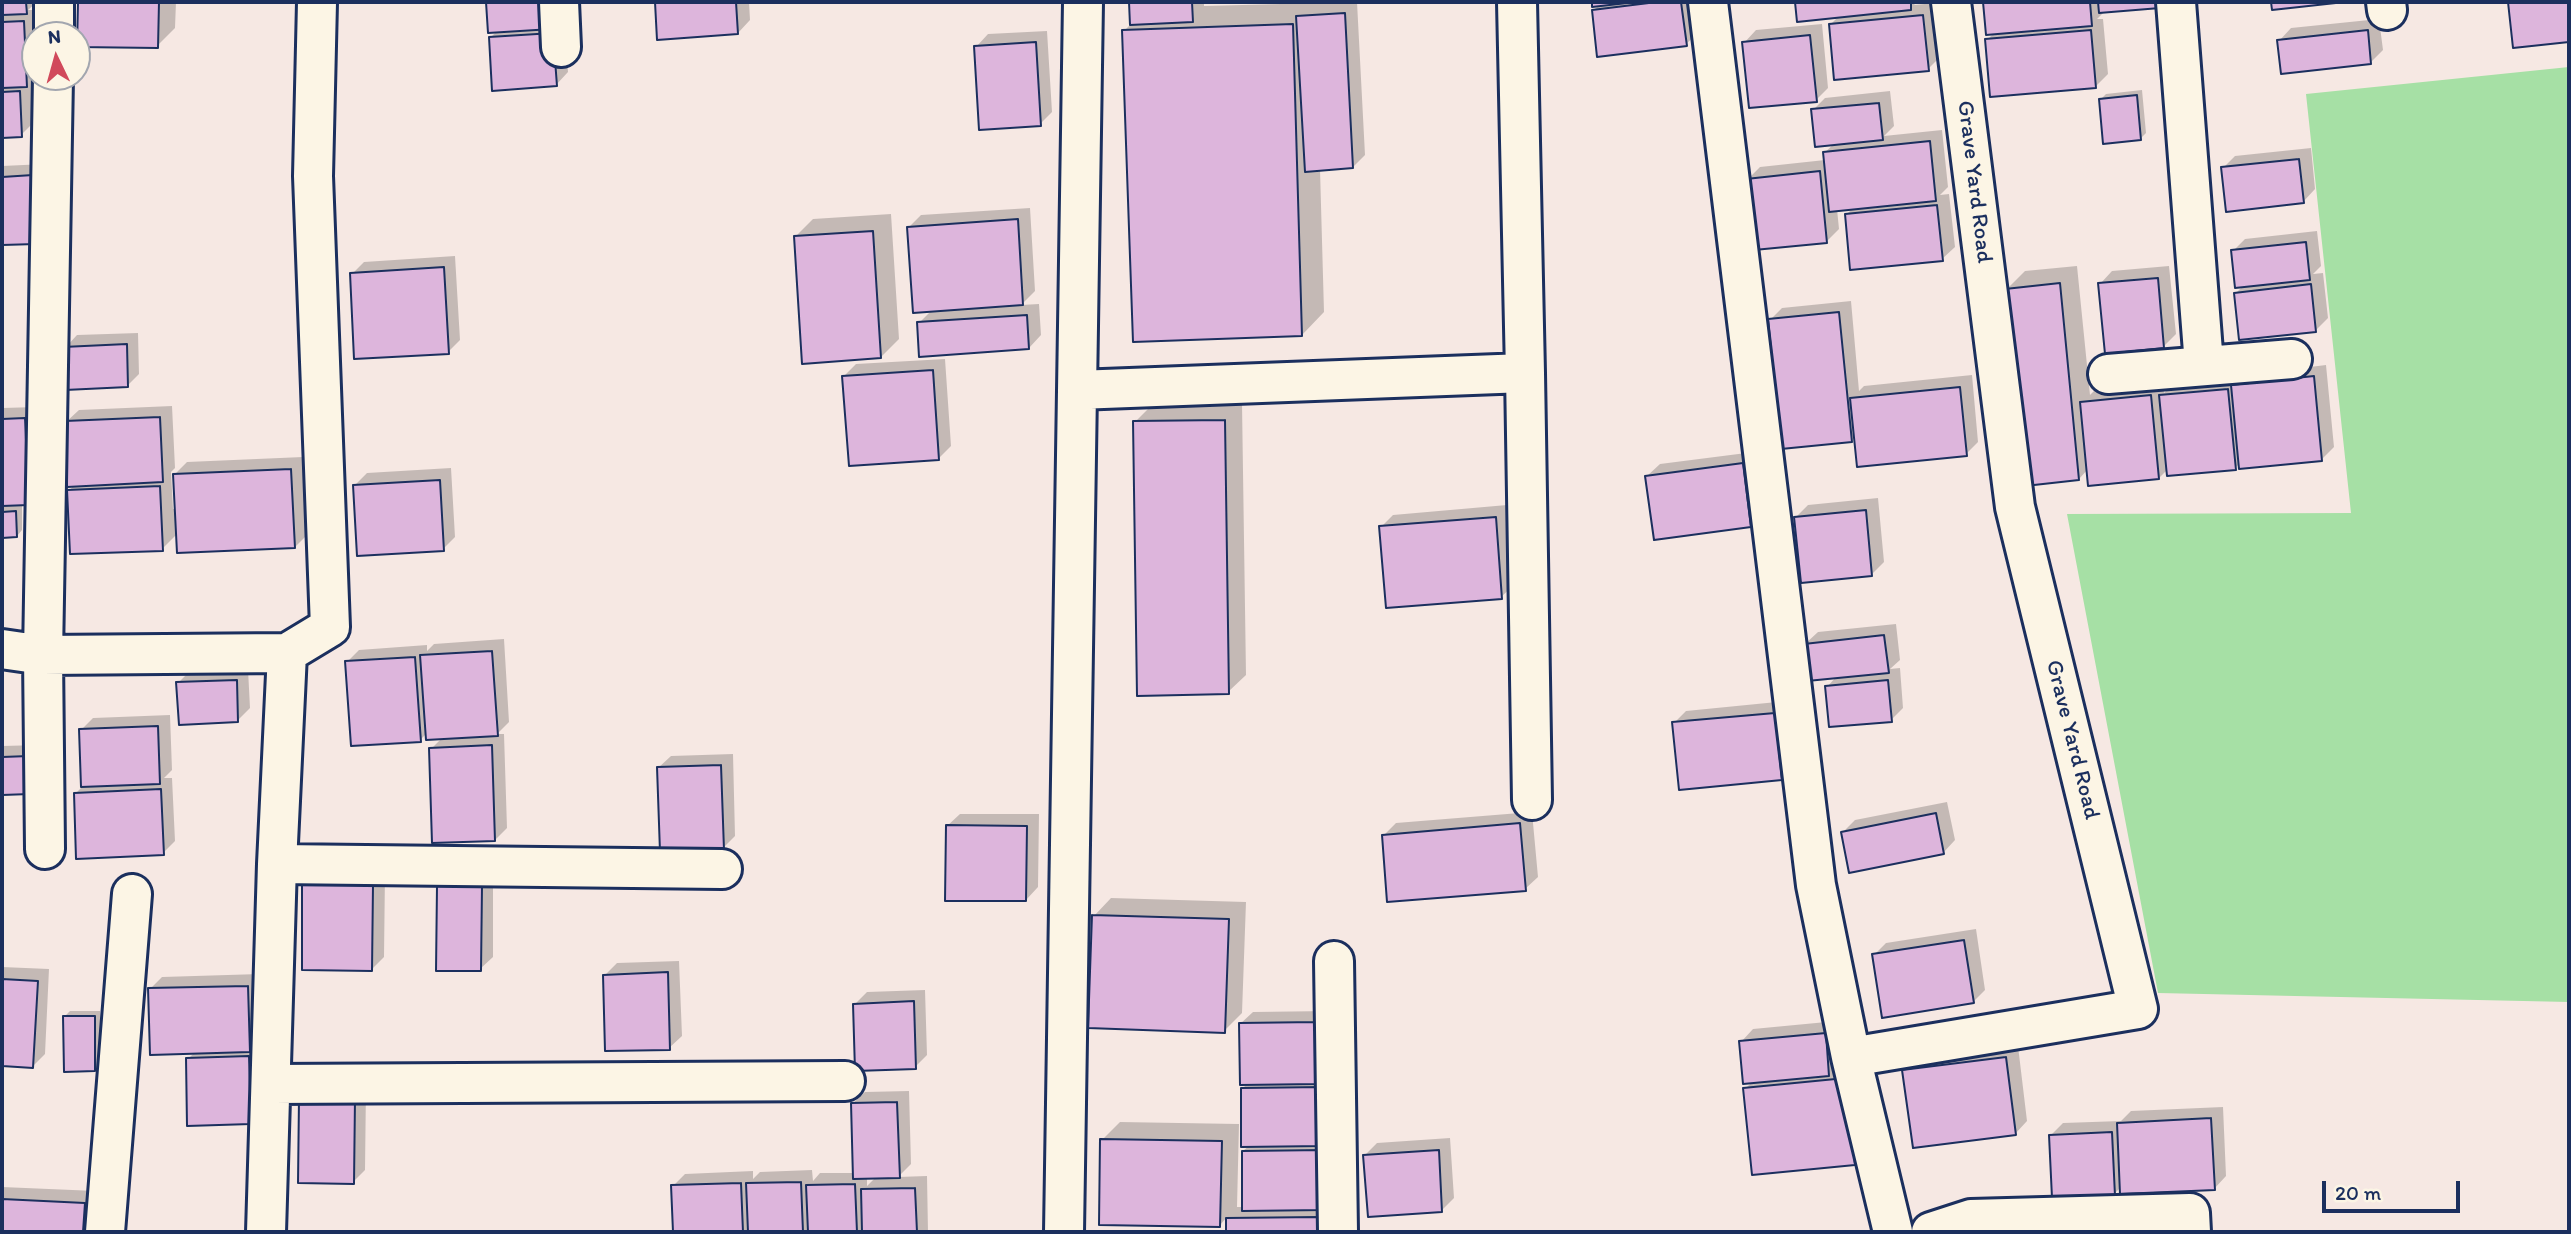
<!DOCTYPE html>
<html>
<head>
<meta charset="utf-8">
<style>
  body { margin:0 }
  #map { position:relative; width:2571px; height:1234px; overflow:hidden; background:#f6e8e3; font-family:Itim,sans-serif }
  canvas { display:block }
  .frame { position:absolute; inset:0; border:4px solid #1b2f5e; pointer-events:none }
  .north { position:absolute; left:21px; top:21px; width:70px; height:70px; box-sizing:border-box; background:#fcf5e5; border:2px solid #a2a6af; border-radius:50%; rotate:355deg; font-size:19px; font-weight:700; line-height:28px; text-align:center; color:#1b2f5e }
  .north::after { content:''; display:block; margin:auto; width:24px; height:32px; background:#d1495b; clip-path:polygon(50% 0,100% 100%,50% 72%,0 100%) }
  .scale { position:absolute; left:2322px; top:1181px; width:138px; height:32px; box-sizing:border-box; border:4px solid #1b2f5e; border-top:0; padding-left:9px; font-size:21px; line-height:24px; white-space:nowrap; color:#1b2f5e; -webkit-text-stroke:5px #fcf5e5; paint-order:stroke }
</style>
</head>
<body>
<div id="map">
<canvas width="2571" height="1234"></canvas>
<div class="frame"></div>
<div class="north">N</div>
<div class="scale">20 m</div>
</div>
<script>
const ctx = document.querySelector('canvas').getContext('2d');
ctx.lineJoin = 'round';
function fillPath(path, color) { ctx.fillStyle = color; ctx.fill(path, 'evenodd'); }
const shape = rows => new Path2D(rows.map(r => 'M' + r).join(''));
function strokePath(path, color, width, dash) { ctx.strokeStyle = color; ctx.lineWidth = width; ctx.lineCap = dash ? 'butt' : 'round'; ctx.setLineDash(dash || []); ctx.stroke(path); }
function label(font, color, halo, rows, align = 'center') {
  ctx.font = font + ' Itim,sans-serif'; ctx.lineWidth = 5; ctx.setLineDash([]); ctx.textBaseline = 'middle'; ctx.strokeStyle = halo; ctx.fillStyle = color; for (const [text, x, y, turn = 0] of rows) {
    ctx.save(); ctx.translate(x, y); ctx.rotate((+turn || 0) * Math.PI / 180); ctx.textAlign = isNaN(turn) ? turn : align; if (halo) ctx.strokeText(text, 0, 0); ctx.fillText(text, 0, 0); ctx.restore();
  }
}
fillPath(shape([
  [2569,67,2569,1002,2158,993,2067,514,2351,513,2306,94]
]), '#a6e0a5');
fillPath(shape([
  [2,2,37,2,28,10,36,10,35,76,31,80,33,123,21,135,2,136],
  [80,2,176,2,175,28,157,46,79,45],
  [488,2,563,2,568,72,556,85,490,38,497,31,490,31],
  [657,2,749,2,750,20,738,33,659,38],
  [1131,2,1204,2,1204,6,1357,2,1365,155,1353,167,1320,169,1324,312,1302,335,1124,31,1132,23],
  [1593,2,1694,2,1699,32,1686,44,1594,10,1599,5,1594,5],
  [1797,2,1917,2,1914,5,1935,3,1940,57,1928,69,1831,24,1839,16,1798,20],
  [1985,2,2164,2,2104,12,2097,19,2103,19,2108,74,2096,86,1987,40,1994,33,1988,33],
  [2379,19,2383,50,2371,62,2279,41,2291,28],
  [1822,24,1828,88,1816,100,1744,43,1756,30],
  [1047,31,1052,112,1040,124,976,47,988,34],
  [2142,90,2146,133,2140,139,2101,99,2106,94],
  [1890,91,1894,126,1884,136,1942,130,1948,187,1940,195,1949,194,1955,247,1942,259,1846,215,1854,207,1837,209,1839,229,1827,241,1748,179,1760,167,1825,160,1824,153,1834,144,1813,110,1825,98],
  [2311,148,2315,189,2303,202,2223,168,2235,156],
  [45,164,35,242,2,243,2,166],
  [1030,208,1035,291,1021,305,1039,304,1041,335,1029,348,919,323,932,310,909,227,921,215],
  [891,214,899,339,881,357,795,237,813,219],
  [2317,231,2321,266,2313,274,2323,273,2328,318,2316,330,2236,293,2244,285,2233,251,2245,239],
  [455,256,460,340,448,352,352,274,364,262],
  [2077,266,2090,395,2094,391,2163,384,2164,393,2173,384,2326,365,2334,447,2322,459,2240,463,2235,468,2168,469,2159,478,2088,469,2079,479,2007,289,2025,271],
  [2169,266,2176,334,2164,346,2100,284,2112,271],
  [1851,301,1859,391,1864,386,1972,375,1978,442,1966,454,1856,436,1851,441,1770,320,1782,308],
  [138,333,139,374,127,386,65,348,77,335],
  [945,359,951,446,939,458,844,376,856,364],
  [1242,403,1246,675,1228,692,1135,422,1153,404],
  [172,406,175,468,171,472,173,509,176,509,175,474,187,462,303,457,307,535,295,547,177,534,162,549,69,491,74,485,66,422,79,410],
  [37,407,22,503,22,530,17,536,2,536,2,408],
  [1754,452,1763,514,1750,526,1647,476,1660,464],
  [451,468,455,537,443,549,354,486,367,473],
  [1878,498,1884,562,1872,574,1796,517,1808,505],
  [1507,505,1514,585,1501,597,1381,527,1393,515],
  [1896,624,1900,660,1890,669,1900,668,1903,708,1891,720,1827,687,1836,677,1805,644,1818,632],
  [504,639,509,722,497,734,504,734,507,828,495,840,431,749,442,738,427,733,420,740,347,662,359,650,427,645,427,651,434,644],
  [248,669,250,708,237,721,178,683,190,671],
  [1787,701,1793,766,1781,778,1674,723,1686,711],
  [170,715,172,770,164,778,172,778,175,841,163,853,75,794,83,786,81,730,93,718],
  [40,745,29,793,2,794,2,746],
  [733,754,735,836,723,848,658,768,671,756],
  [1947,802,1955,840,1943,853,1843,832,1855,820],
  [1532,812,1538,877,1525,889,1384,835,1396,823],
  [960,814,1039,814,1038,887,1026,900,947,826],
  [316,872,385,873,384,957,372,969,304,885],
  [451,874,493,874,493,957,480,969,438,887],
  [1111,898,1246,902,1242,1013,1224,1031,1094,916],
  [1976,929,1985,990,1973,1002,1874,955,1886,943],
  [679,961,682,1036,669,1048,605,975,617,963],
  [2,967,49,969,45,1054,33,1066,2,1064],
  [260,974,251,1122,188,1059,195,1052,150,989,162,977],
  [925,990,927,1055,915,1067,855,1004,867,992],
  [70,1011,100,1011,100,1064,94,1070,65,1016],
  [1329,1011,1331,1232,1228,1232,1227,1217,1220,1225,1102,1140,1120,1122,1239,1124,1237,1207,1244,1207,1243,1151,1250,1145,1242,1089,1248,1083,1240,1024,1253,1012],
  [1837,1021,1867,1151,1854,1163,1745,1089,1752,1082,1741,1042,1753,1029],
  [2018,1046,2027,1121,2015,1134,1904,1070,1916,1058],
  [366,1087,365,1170,353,1182,300,1181],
  [909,1091,911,1164,898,1177,927,1176,928,1232,674,1232,673,1186,685,1174,753,1171,753,1179,760,1172,812,1170,813,1181,820,1173,854,1173,852,1104,865,1092],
  [867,1177,876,1177,867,1186],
  [2223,1107,2226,1176,2214,1189,2121,1187,2114,1194,2051,1135,2063,1123,2121,1121,2131,1111],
  [1450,1138,1454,1198,1442,1210,1365,1155,1377,1143],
  [2,1187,96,1191,93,1232,2,1232]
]), '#0003');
const building = shape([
  [2,2,26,2,27,14,2,15,2,2],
  [78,2,159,2,158,48,77,47,78,2],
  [486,2,550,2,552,29,488,33,486,2],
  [655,2,736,2,738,34,657,40,655,2],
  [1129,2,1192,2,1193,22,1130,25,1129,2],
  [1592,2,1636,2,1592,7,1592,2],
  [1657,2,1681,2,1687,46,1597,57,1592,10,1657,2],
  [1795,2,1911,2,1911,10,1797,22,1795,2],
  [1983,2,2090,2,2092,26,1986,35,1983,2],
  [2098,2,2160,2,2160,8,2099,13,2098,2],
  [2271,2,2345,2,2272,10,2271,2],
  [2508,2,2569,2,2569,42,2513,48,2508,2],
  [1345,13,1353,168,1305,172,1296,16,1345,13],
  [1923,15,1929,71,1834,80,1829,24,1923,15],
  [24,21,27,87,2,88,2,22,24,21],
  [1293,24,1302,336,1133,342,1122,30,1293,24],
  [2091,30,2096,88,1990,97,1985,39,2091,30],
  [2368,30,2371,64,2281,74,2277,40,2368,30],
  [553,33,557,86,492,91,489,37,553,33],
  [1810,35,1817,102,1749,108,1742,42,1810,35],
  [1036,42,1041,126,979,130,974,46,1036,42],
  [20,91,22,137,2,138,2,92,20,91],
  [2137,95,2141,140,2103,144,2099,99,2137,95],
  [1879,103,1883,140,1815,147,1811,109,1879,103],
  [1930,141,1936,201,1829,212,1823,152,1930,141],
  [2299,159,2304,203,2226,212,2221,167,2299,159],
  [1820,171,1827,243,1754,250,1746,179,1820,171],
  [33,175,36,244,2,245,2,177,33,175],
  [1937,205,1943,261,1850,270,1845,214,1937,205],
  [1018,219,1023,305,913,313,907,227,1018,219],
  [873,231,881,358,802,364,794,236,873,231],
  [2306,242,2310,280,2235,288,2231,250,2306,242],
  [444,267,449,354,354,359,350,273,444,267],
  [2158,278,2164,348,2105,354,2098,283,2158,278],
  [2060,283,2079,480,2025,486,2005,289,2060,283],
  [2311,284,2316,332,2239,340,2234,293,2311,284],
  [1839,312,1852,442,1781,449,1768,319,1839,312],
  [1027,315,1029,349,919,357,917,322,1027,315],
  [127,344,128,387,65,390,63,347,127,344],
  [933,370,939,460,849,466,842,376,933,370],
  [2314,376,2322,461,2239,469,2231,385,2314,376],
  [1960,387,1967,456,1857,467,1850,398,1960,387],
  [2228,389,2236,470,2167,476,2159,395,2228,389],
  [2151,395,2159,479,2088,486,2080,402,2151,395],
  [160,417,163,482,67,487,65,421,160,417],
  [25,418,29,505,2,506,2,419,25,418],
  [1225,420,1229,694,1137,696,1133,421,1225,420],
  [1743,463,1751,527,1654,540,1645,476,1743,463],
  [291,469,295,548,177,553,173,474,291,469],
  [440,480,444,551,357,556,353,485,440,480],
  [160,486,163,551,70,554,67,490,160,486],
  [1866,510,1872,576,1801,583,1794,517,1866,510],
  [16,511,17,537,2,538,2,512,16,511],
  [1496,517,1502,599,1386,608,1379,526,1496,517],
  [1884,635,1889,673,1807,681,1804,644,1884,635],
  [492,651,498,736,426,740,420,655,492,651],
  [415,657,421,742,351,746,345,661,415,657],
  [237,680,238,722,179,725,176,682,237,680],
  [1888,680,1892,722,1829,727,1825,686,1888,680],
  [1775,713,1782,780,1679,790,1672,722,1775,713],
  [158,726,160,784,81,787,79,729,158,726],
  [492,745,495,841,432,843,429,748,492,745],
  [29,756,30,794,2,795,2,757,29,756],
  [721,765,724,850,660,852,657,767,721,765],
  [161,789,164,855,76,859,74,793,161,789],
  [1936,813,1944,854,1849,873,1841,832,1936,813],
  [1520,823,1526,891,1387,902,1382,835,1520,823],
  [946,825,1027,826,1026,901,945,901,946,825],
  [302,884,373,885,372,971,302,970,302,884],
  [437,886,482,886,481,971,436,971,437,886],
  [1092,915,1229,919,1225,1033,1088,1028,1092,915],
  [1964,940,1974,1003,1882,1018,1872,954,1964,940],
  [668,972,670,1050,605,1051,603,975,668,972],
  [2,979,38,981,33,1068,2,1066,2,979],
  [248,986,250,1052,150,1055,148,988,248,986],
  [914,1001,916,1069,855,1071,853,1004,914,1001],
  [63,1016,95,1016,95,1071,64,1072,63,1016],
  [1317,1022,1318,1084,1240,1085,1239,1023,1317,1022],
  [1826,1033,1829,1076,1743,1084,1739,1041,1826,1033],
  [249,1056,251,1124,187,1126,186,1058,249,1056],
  [2006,1057,2016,1135,1913,1148,1902,1070,2006,1057],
  [1846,1078,1855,1165,1752,1175,1743,1088,1846,1078],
  [1323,1087,1323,1146,1241,1147,1241,1088,1323,1087],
  [299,1098,355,1098,354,1184,298,1183,299,1098],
  [897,1102,900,1178,853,1179,851,1103,897,1102],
  [2211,1118,2215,1190,2120,1194,2117,1123,2211,1118],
  [2112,1132,2115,1196,2052,1198,2049,1135,2112,1132],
  [1100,1139,1222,1141,1220,1227,1099,1225,1100,1139],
  [1325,1150,1325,1210,1242,1211,1242,1151,1325,1150],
  [1439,1150,1442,1212,1368,1217,1363,1155,1439,1150],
  [801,1182,803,1232,748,1232,746,1183,801,1182],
  [741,1183,743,1232,673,1232,671,1185,741,1183],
  [855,1184,857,1232,808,1232,806,1185,855,1184],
  [915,1188,917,1232,862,1232,861,1189,915,1188],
  [2,1199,85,1203,83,1232,2,1232,2,1199],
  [1319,1217,1319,1232,1226,1232,1226,1218,1319,1217]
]);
fillPath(building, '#ddb5dc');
strokePath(building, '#1b2f5e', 2);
const minor = shape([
  [559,2,561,47],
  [1708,2,1816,885,1851,1057,1893,1232],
  [2176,2,2204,365],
  [2386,2,2387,10],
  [54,35,54,2],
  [53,77,43,655,287,653,330,627,313,176,317,2],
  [1525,373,1532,800],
  [2108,374,2292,359],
  [1077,390,1525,373,1517,2],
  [2,649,43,655,45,849],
  [277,864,722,869],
  [1334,961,1338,1232],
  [1851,1057,2138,1009,2015,507,1951,2],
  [272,1084,845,1081],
  [105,1232,132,894],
  [266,1232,277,864,287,653],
  [1064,1232,1083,2],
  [1931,1232,1971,1219,2190,1213,2191,1232]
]);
strokePath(minor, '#1b2f5e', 44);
strokePath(minor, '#fcf5e5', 38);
label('23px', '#1b2f5e', '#fcf5e5', [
  ["Grave Yard Road",1974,182,83],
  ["Grave Yard Road",2072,740,76]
]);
</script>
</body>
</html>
